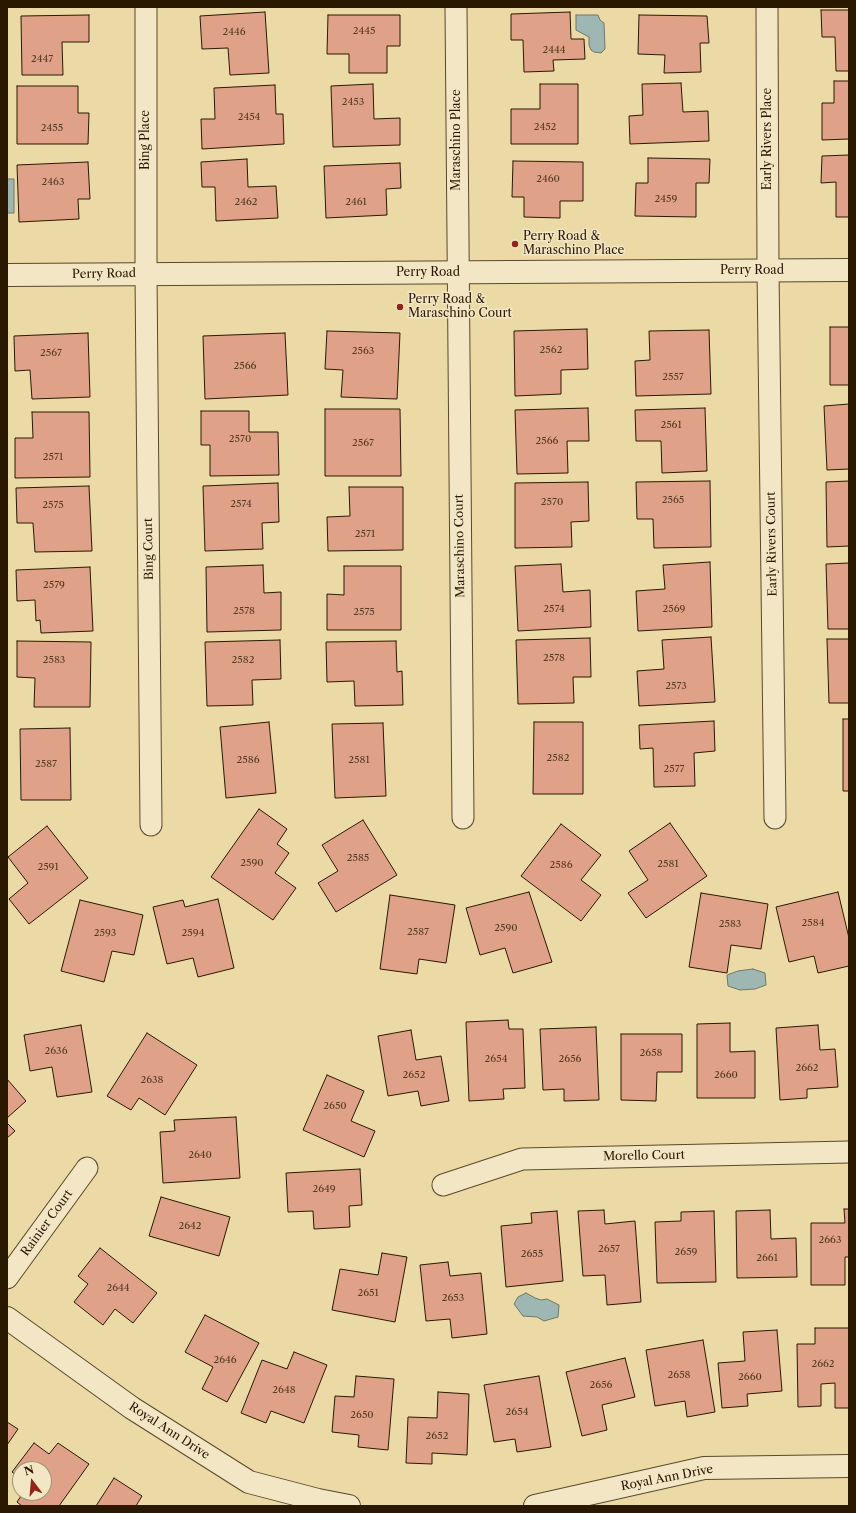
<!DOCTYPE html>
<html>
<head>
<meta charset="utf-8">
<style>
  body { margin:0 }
  #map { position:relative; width:856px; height:1513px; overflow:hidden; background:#ebd9a6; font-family:"Libre Caslon Text",serif }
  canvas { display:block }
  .frame { position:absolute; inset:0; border:8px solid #2a1800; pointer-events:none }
  .north { position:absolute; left:12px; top:1461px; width:40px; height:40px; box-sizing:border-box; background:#f2e6c5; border:1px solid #a29476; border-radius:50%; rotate:344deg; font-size:11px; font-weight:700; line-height:16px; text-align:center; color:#2a1800 }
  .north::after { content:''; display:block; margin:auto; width:14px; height:18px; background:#8f2418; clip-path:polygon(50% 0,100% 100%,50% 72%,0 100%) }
</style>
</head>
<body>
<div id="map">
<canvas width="856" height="1513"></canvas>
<div class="frame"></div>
<div class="north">N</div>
</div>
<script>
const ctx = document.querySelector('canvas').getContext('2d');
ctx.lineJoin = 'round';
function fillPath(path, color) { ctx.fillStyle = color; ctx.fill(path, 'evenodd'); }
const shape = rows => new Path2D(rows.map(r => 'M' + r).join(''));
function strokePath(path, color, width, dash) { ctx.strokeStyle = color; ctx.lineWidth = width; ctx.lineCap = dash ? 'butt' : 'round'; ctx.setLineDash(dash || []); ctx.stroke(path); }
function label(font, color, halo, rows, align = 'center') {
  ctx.font = font + ' "Libre Caslon Text",serif'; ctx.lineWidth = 3; ctx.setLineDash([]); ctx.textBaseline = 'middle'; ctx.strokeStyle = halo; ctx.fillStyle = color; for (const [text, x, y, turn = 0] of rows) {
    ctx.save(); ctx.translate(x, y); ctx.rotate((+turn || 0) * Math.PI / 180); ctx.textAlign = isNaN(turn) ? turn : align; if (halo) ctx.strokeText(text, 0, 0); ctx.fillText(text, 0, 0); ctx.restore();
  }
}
const water = shape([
  [576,15,598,15,600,20,604,23,605,49,601,53,594,52,591,50,589,45,589,37,576,30,576,15],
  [7,179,14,179,14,213,7,213,7,179],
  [753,969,765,973,766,985,755,989,740,990,728,986,727,975,738,971,753,969],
  [526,1293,535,1298,541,1300,547,1299,559,1305,558,1317,544,1321,537,1317,523,1316,514,1304,518,1297,526,1293]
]);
fillPath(water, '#9eb7b3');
strokePath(water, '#70776b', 1);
const building = shape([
  [821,10,849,10,849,71,836,71,835,37,822,37,821,10],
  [265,12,269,73,230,75,228,48,202,49,200,16,265,12],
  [570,12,571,39,584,39,585,59,553,60,554,71,524,72,523,40,511,40,511,14,570,12],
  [89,15,89,42,62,42,63,75,22,75,21,16,89,15],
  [328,15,400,15,400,46,387,46,387,73,349,73,349,54,327,54,328,15],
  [639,15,707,16,709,43,700,43,701,72,664,73,665,55,638,54,639,15],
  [834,81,849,81,849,139,822,140,822,103,834,103,834,81],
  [681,83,683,112,708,111,709,141,630,144,629,116,643,115,642,84,681,83],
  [373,84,374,119,400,118,400,145,333,147,331,86,373,84],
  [540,84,578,84,578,144,511,144,511,109,540,109,540,84],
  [275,85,276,114,283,114,284,144,202,149,201,119,215,119,214,88,275,85],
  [17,86,78,86,78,113,89,113,88,144,17,144,17,86],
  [849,155,849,217,836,217,836,182,821,183,822,156,849,155],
  [648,158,710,159,709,183,696,183,696,217,635,216,636,183,648,183,648,158],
  [247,159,248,187,276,186,278,218,216,221,215,187,202,187,201,162,247,159],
  [513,161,583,162,583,201,560,201,560,218,524,217,524,197,512,197,513,161],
  [88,162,90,199,78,199,79,219,19,222,17,165,88,162],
  [400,163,401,188,386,189,387,215,326,218,324,166,400,163],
  [830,327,849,327,849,385,830,385,830,327],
  [587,329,588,369,561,370,561,394,515,396,514,331,587,329],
  [709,330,711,394,636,396,635,361,650,360,649,331,709,330],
  [327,331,400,333,397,399,341,397,343,370,325,369,327,331],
  [88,333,90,397,32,399,30,370,15,371,14,336,88,333],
  [285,333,288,395,205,399,203,336,285,333],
  [849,404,849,469,827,470,824,406,849,404],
  [588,408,589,441,567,441,568,473,517,474,515,410,588,408],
  [705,408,707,471,662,473,661,441,636,441,635,410,705,408],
  [325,409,400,409,401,476,325,476,325,409],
  [201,411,249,411,249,432,278,432,279,475,210,476,210,445,201,445,201,411],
  [32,412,89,412,90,477,15,478,15,438,33,438,32,412],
  [710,481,711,547,654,548,653,519,637,519,636,482,710,481],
  [849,481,849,546,827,547,826,482,849,481],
  [588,482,589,521,571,522,572,547,515,548,515,483,588,482],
  [278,483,279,522,262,523,263,549,205,551,203,486,278,483],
  [89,486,92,551,35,552,33,523,17,523,16,488,89,486],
  [349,487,403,487,403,550,328,551,327,517,350,516,349,487],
  [710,562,712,627,638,631,636,591,665,589,663,565,710,562],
  [849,563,849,629,828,629,826,564,849,563],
  [561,564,563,592,590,590,591,627,518,631,515,566,561,564],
  [263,565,264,593,281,592,281,630,207,632,206,567,263,565],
  [344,566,401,566,401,630,327,630,327,594,344,595,344,566],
  [90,567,93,631,41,633,40,620,36,621,35,600,17,601,16,570,90,567],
  [711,637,715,702,639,706,637,671,664,669,662,640,711,637],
  [590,638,591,677,573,677,574,703,518,704,516,640,590,638],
  [827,639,849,639,849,703,829,703,827,639],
  [280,640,281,679,252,680,253,705,207,706,205,642,280,640],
  [17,641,91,642,90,707,34,707,35,678,17,677,17,641],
  [396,641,397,672,402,671,403,705,355,706,354,681,327,682,326,642,396,641],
  [843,719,849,719,849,791,843,791,843,719],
  [714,721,715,751,694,753,695,786,654,787,653,748,640,749,639,725,714,721],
  [269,722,276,793,226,798,220,727,269,722],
  [534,722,583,722,583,794,533,794,534,722],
  [383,723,386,796,335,798,332,724,383,723],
  [70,728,71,800,21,800,20,729,70,728],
  [259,809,287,829,277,844,289,853,275,873,296,888,273,920,211,877,259,809],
  [363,820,397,875,336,912,318,883,338,871,322,845,363,820],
  [670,823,707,876,646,918,628,893,648,880,629,851,670,823],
  [561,824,601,855,581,880,601,895,581,921,521,876,561,824],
  [47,826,88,878,29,924,9,899,28,883,8,857,47,826],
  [529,892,552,962,513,973,505,948,480,955,466,908,529,892],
  [838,892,849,938,849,966,818,973,814,956,789,962,776,907,838,892],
  [701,893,768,904,761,949,731,945,727,973,689,967,701,893],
  [390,895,455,905,446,963,419,959,417,974,380,969,390,895],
  [218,899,234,968,198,977,193,958,167,964,153,907,183,900,185,907,218,899],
  [80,900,143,915,134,955,112,951,104,982,61,971,80,900],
  [508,1020,509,1029,523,1029,525,1088,503,1089,504,1099,469,1101,466,1022,508,1020],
  [730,1023,730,1052,755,1051,755,1098,697,1098,697,1024,730,1023],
  [81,1025,92,1092,57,1097,52,1067,30,1071,24,1035,81,1025],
  [818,1025,820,1050,835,1049,838,1087,807,1089,807,1098,780,1100,776,1028,818,1025],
  [596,1027,599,1100,564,1101,564,1089,543,1090,540,1029,596,1027],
  [411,1030,416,1060,441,1056,449,1101,421,1106,418,1091,388,1096,378,1036,411,1030],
  [147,1033,197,1065,165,1115,139,1098,131,1110,107,1096,147,1033],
  [621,1034,682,1034,682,1072,657,1072,656,1101,621,1100,621,1034],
  [327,1075,364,1091,351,1121,375,1131,364,1157,303,1130,327,1075],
  [7,1079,26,1101,7,1118,7,1079],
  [236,1117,240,1178,163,1183,160,1132,175,1131,174,1120,236,1117],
  [7,1123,15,1131,7,1138,7,1123],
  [360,1169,362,1205,349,1206,350,1227,314,1229,313,1211,288,1212,286,1173,360,1169],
  [161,1197,230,1217,219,1256,149,1236,161,1197],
  [844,1209,849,1209,849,1257,845,1257,845,1285,811,1285,811,1223,845,1223,844,1209],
  [604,1210,605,1224,635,1221,641,1302,607,1305,605,1275,583,1276,578,1211,604,1210],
  [770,1210,771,1239,796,1238,797,1277,737,1278,736,1211,770,1210],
  [557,1211,563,1281,506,1287,501,1226,532,1223,531,1213,557,1211],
  [714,1211,716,1282,657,1283,655,1222,681,1221,681,1212,714,1211],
  [100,1248,157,1293,133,1323,115,1309,103,1325,74,1302,88,1284,78,1276,100,1248],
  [382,1253,407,1257,395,1322,332,1310,340,1269,378,1275,382,1253],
  [448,1262,450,1276,481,1273,487,1334,452,1338,450,1319,426,1321,420,1265,448,1262],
  [205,1315,259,1343,227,1402,202,1389,213,1367,185,1352,205,1315],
  [815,1328,849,1328,849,1408,835,1408,835,1383,821,1384,821,1406,798,1407,797,1344,815,1344,815,1328],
  [777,1330,782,1391,747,1394,748,1406,722,1408,718,1363,745,1361,743,1332,777,1330],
  [703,1340,715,1412,687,1417,685,1401,655,1406,646,1350,703,1340],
  [294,1352,327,1365,304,1423,271,1411,266,1423,241,1413,262,1360,287,1369,294,1352],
  [625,1358,635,1397,602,1405,607,1430,582,1436,566,1372,625,1358],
  [356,1376,394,1379,388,1450,358,1447,359,1435,332,1432,335,1396,354,1397,356,1376],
  [539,1376,551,1447,517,1452,515,1439,494,1442,484,1385,539,1376],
  [438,1392,469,1394,467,1455,432,1453,432,1464,406,1463,408,1417,437,1418,438,1392],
  [7,1422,18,1429,7,1445,7,1422],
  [34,1443,49,1454,58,1443,89,1464,59,1506,22,1506,17,1502,23,1493,44,1493,44,1469,20,1469,20,1478,12,1472,34,1443],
  [114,1478,142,1496,136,1506,96,1506,114,1478]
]);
fillPath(building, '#dfa288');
strokePath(building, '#2a1800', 1);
const minor = shape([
  [146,7,146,274,151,825],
  [456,7,463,818],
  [767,7,768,270,775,818],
  [443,1185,522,1159,849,1152],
  [7,1278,87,1168]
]);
const tertiary = shape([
  [7,275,849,270],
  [7,1318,132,1408,249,1482,318,1500,349,1506],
  [535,1506,704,1468,849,1466]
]);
strokePath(minor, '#5a482a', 23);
strokePath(tertiary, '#5a482a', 24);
strokePath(minor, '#f2e6c5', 21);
strokePath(tertiary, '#f2e6c5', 22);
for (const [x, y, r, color] of [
  [515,244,4,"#8f2418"],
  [400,307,4,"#8f2418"]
]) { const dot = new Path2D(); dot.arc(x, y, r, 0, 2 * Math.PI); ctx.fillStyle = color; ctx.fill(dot); strokePath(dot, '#f2e6c5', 1.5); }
label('10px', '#573a22', null, [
  ["2445",364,31],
  ["2446",234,32],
  ["2444",554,50],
  ["2447",42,59],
  ["2453",353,102],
  ["2454",249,117],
  ["2452",545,127],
  ["2455",52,128],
  ["2460",548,179],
  ["2463",53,182],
  ["2459",666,199],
  ["2462",246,202],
  ["2461",356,202],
  ["2562",551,350],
  ["2563",363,351],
  ["2567",51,353],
  ["2566",245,366],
  ["2557",673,377],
  ["2561",671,425],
  ["2570",240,439],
  ["2566",547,441],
  ["2567",363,443],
  ["2571",53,457],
  ["2565",673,500],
  ["2570",552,502],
  ["2574",241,504],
  ["2575",53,505],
  ["2571",365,534],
  ["2579",54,585],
  ["2574",554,609],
  ["2569",674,609],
  ["2578",244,611],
  ["2575",364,612],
  ["2578",554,658],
  ["2583",54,660],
  ["2582",243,660],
  ["2573",676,686],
  ["2582",558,758],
  ["2586",248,760],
  ["2581",359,760],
  ["2587",46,764],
  ["2577",674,769],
  ["2585",358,858],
  ["2590",252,863],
  ["2581",668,864],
  ["2586",561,865],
  ["2591",48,867],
  ["2584",813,923],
  ["2583",730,924],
  ["2590",506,928],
  ["2587",418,932],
  ["2593",105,933],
  ["2594",193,933],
  ["2636",56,1051],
  ["2658",651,1053],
  ["2654",496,1059],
  ["2656",570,1059],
  ["2662",807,1068],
  ["2652",414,1075],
  ["2660",726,1075],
  ["2638",152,1080],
  ["2650",335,1106],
  ["2640",200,1155],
  ["2649",324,1189],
  ["2642",190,1226],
  ["2663",830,1240],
  ["2657",609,1249],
  ["2659",686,1252],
  ["2655",532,1254],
  ["2661",767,1258],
  ["2644",118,1288],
  ["2651",368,1293],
  ["2653",453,1298],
  ["2646",225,1360],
  ["2662",823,1364],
  ["2658",679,1375],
  ["2660",750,1377],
  ["2656",601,1385],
  ["2648",284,1390],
  ["2654",517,1412],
  ["2650",362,1415],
  ["2652",437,1436]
]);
label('12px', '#2a1800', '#f2e6c5', [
  ["Early Rivers Place",768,139,-90],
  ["Bing Place",146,140,-90],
  ["Maraschino Place",457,140,-90],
  ["Perry Road",752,271],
  ["Perry Road",428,273],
  ["Perry Road",104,274,-1],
  ["Early Rivers Court",772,544,-91],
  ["Maraschino Court",460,546,-91],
  ["Bing Court",149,549,-91],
  ["Morello Court",644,1156,-1],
  ["Rainier Court",47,1223,-54],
  ["Royal Ann Drive",169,1431,33],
  ["Royal Ann Drive",667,1478,-11]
]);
label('12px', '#2a1800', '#f2e6c5', [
  ["Perry Road &",523,237],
  ["Maraschino Place",523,251],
  ["Perry Road &",408,300],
  ["Maraschino Court",408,314]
], 'left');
</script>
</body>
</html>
